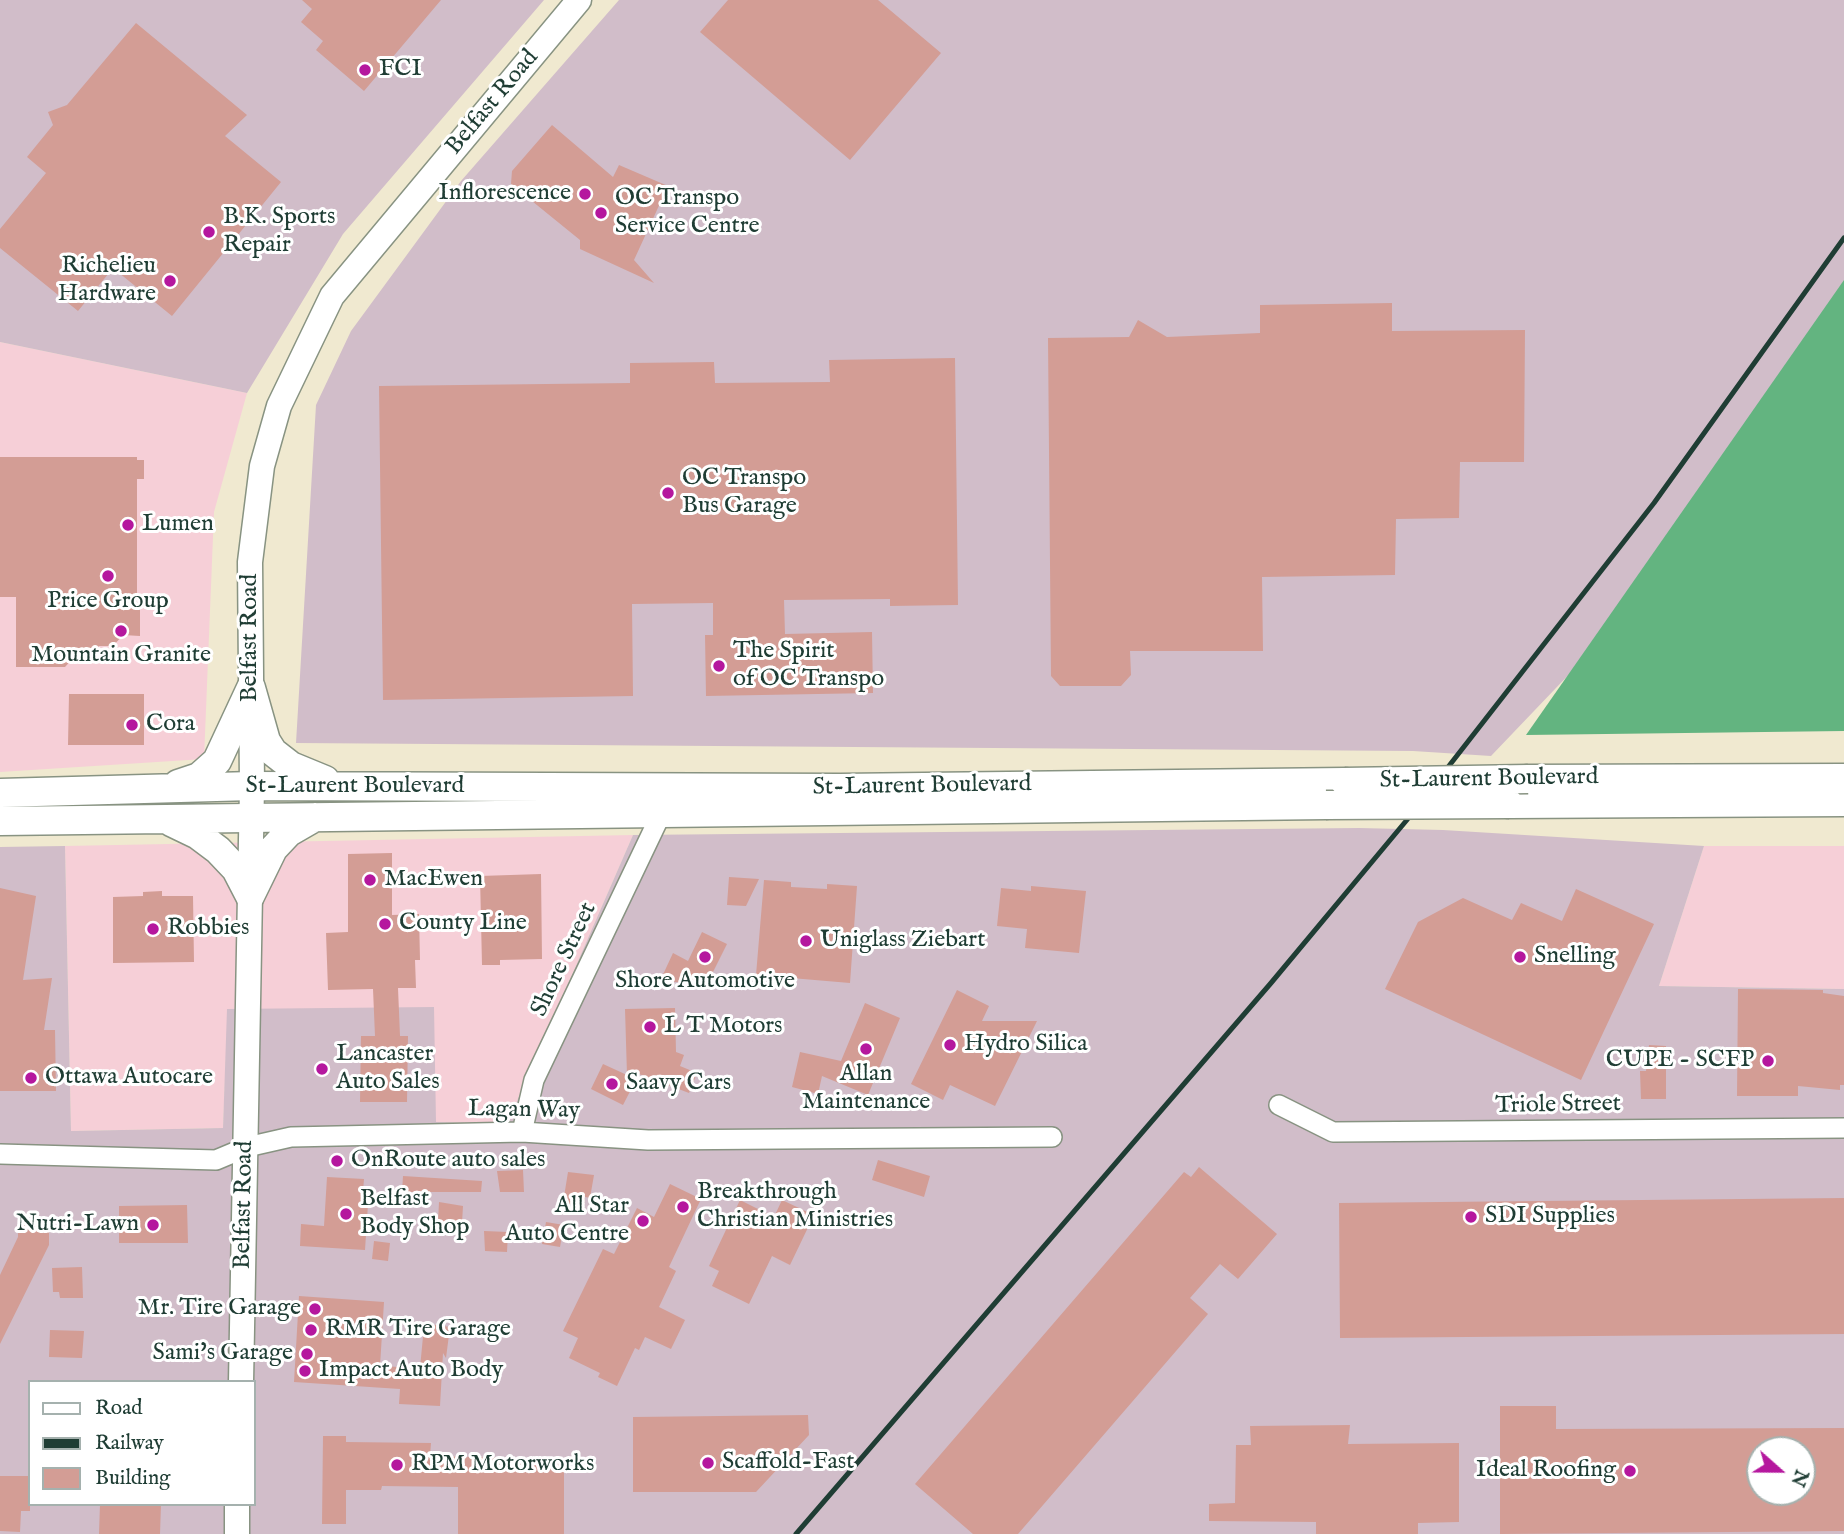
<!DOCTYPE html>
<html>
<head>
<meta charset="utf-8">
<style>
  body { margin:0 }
  #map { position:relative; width:1844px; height:1534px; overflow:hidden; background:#f0e9d0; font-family:"IM FELL English",serif }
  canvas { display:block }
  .legend { position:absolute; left:28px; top:1380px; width:228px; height:126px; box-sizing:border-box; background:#fff; border:2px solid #a5b1ae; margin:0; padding:9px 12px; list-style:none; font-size:21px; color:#1f3d34 }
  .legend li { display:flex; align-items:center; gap:14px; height:35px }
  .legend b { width:35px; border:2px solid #a5b1ae }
  .north { position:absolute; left:1746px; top:1436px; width:70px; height:70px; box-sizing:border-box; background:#fff; border:2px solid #a5b1ae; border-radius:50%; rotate:111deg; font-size:19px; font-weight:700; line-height:28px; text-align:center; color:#1f3d34 }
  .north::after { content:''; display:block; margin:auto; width:24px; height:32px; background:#b5179e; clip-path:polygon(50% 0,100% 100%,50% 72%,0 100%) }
</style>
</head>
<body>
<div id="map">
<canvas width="1844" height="1534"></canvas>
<ul class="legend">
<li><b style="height:9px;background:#fff"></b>Road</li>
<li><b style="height:9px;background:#1f3d34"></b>Railway</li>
<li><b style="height:19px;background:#d39d95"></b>Building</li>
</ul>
<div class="north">N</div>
</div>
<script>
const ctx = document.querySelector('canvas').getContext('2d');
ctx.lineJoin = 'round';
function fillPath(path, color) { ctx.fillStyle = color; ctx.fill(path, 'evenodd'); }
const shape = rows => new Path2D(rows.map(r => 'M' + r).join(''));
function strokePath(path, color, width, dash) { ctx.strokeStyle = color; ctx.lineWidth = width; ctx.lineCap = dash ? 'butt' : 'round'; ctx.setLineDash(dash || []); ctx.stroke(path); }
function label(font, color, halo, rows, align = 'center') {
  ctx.font = font + ' "IM FELL English",serif'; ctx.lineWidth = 6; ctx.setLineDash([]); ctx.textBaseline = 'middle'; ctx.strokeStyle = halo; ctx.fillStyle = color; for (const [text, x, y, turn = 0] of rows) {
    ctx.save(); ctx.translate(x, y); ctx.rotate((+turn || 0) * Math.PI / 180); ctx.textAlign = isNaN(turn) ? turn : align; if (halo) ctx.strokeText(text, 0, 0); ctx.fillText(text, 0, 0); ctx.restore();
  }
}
fillPath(shape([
  [0,342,247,393,214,512,204,759,0,772],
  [633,835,507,1124,436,1122,270,1010,228,1009,223,1128,71,1131,65,846],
  [1704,846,1844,846,1844,989,1659,986]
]), '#f6cfd7');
fillPath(shape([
  [0,0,544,0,343,234,247,393,0,342],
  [619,0,1844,0,1844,305,1598,644,1491,756,1413,751,296,743,316,405,351,331,461,181],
  [1359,828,1443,830,1704,846,1659,986,1844,989,1844,1534,0,1534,0,847,65,846,71,1131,223,1128,227,1009,434,1007,436,1122,507,1124,633,835],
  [30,1382,254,1382,254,1504,30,1504],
  [1760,1450,1802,1450,1802,1492,1760,1492]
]), '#d1bdc9');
fillPath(shape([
  [1844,280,1844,731,1526,735]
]), '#63b480');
fillPath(shape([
  [302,0,441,0,364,91,316,50,323,41,301,22,312,9],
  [728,0,878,0,941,53,850,160,700,32],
  [136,23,247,115,225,136,281,182,172,316,113,268,78,311,0,248,0,229,46,173,27,157,53,125,48,112,67,105],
  [552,125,613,177,619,165,668,186,634,260,654,283,580,249,580,240,511,184,512,171],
  [1392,303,1392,331,1525,330,1524,462,1460,462,1459,518,1396,519,1395,575,1262,577,1263,651,1130,651,1131,675,1121,686,1060,686,1051,676,1048,338,1129,337,1138,320,1167,337,1260,333,1260,305],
  [955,358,958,605,890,606,890,599,784,600,785,634,872,632,873,693,706,696,705,635,713,635,713,603,632,604,633,696,383,700,379,386,630,383,630,363,714,362,715,383,830,382,829,360],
  [0,457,137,457,137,460,144,460,144,479,137,479,137,602,140,602,140,636,123,635,113,646,99,646,88,656,75,656,65,667,16,667,16,597,0,597],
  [69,694,144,694,144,745,68,745],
  [392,853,392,915,419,914,420,960,415,960,416,988,398,988,400,1036,408,1036,407,1102,360,1102,361,1036,375,1036,373,989,328,990,326,933,348,932,348,854],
  [541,874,542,959,500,960,500,965,482,965,480,876],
  [729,877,759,879,746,906,727,905],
  [764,880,791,882,791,887,827,889,827,884,857,886,850,983,756,975],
  [1031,886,1086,891,1079,953,1025,948,1027,929,997,926,1001,888,1031,891],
  [0,888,36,896,23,980,52,978,44,1030,55,1030,56,1091,0,1091],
  [1576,889,1654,924,1581,1080,1385,989,1418,922,1463,898,1512,920,1521,903,1562,921],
  [162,891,162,896,193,896,194,962,113,963,113,897,143,896,143,892],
  [702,932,727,944,707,984,660,981,673,953,688,961],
  [1738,989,1823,990,1823,993,1844,996,1844,1085,1840,1085,1840,1090,1798,1086,1798,1096,1737,1096],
  [957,990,989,1006,982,1021,1037,1021,995,1106,950,1085,943,1100,911,1084],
  [865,1003,900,1018,868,1095,822,1076,818,1094,792,1087,800,1052,841,1061],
  [675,1008,676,1052,684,1055,680,1066,697,1073,689,1093,639,1074,623,1105,591,1089,603,1064,627,1075,625,1009],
  [1649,1045,1666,1046,1666,1099,1641,1099,1640,1071,1646,1071],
  [878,1160,930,1176,924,1197,872,1180],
  [1199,1167,1277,1234,1238,1279,1220,1264,1190,1298,1208,1314,1018,1534,973,1534,915,1484,1184,1172,1191,1177],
  [523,1170,524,1192,500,1192,497,1171],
  [568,1172,594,1175,590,1198,585,1197,584,1206,563,1203],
  [403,1176,482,1181,481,1192,402,1192],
  [327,1177,364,1179,362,1204,368,1204,365,1250,300,1246,301,1224,324,1226],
  [670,1184,701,1199,669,1267,676,1271,659,1307,685,1320,671,1349,645,1337,639,1350,635,1348,617,1386,598,1377,600,1373,569,1358,578,1338,563,1331,603,1249,614,1254,637,1208,654,1217],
  [1844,1198,1844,1334,1340,1338,1339,1203],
  [740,1200,774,1217,782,1200,814,1215,790,1265,772,1256,749,1304,712,1286,719,1271,709,1266],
  [439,1202,463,1206,462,1223,438,1222],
  [187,1205,188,1243,119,1243,119,1206],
  [49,1218,49,1245,0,1344,0,1275,18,1237,18,1219],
  [546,1222,564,1225,560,1247,542,1244],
  [484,1231,508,1232,507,1252,485,1251],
  [374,1241,390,1243,388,1261,372,1259],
  [82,1267,83,1298,60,1298,59,1292,53,1292,52,1268],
  [299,1296,384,1302,380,1366,420,1368,424,1326,422,1323,450,1327,446,1358,443,1353,440,1406,399,1404,400,1389,294,1382],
  [50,1330,84,1331,82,1358,49,1357],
  [1500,1406,1556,1406,1556,1429,1844,1428,1844,1531,1500,1534],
  [1760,1450,1802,1450,1802,1492,1760,1492],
  [808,1415,809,1435,756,1492,633,1492,633,1417],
  [1350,1425,1348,1444,1459,1443,1459,1522,1418,1523,1418,1534,1316,1534,1316,1522,1209,1521,1209,1504,1235,1503,1236,1445,1251,1445,1250,1426],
  [323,1436,346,1436,346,1442,431,1443,430,1456,564,1459,564,1534,458,1534,458,1487,382,1486,381,1490,346,1490,346,1524,322,1524],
  [0,1476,30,1476,30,1511,21,1511,20,1532,0,1531],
  [100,1504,161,1504,160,1534,99,1534]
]), '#d39d95');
const minor = shape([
  [1279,1105,1333,1132,1844,1128],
  [522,1132,534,1080,662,812],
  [0,1154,216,1160,247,1147,291,1137,522,1132,648,1140,1052,1137]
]);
const tertiary = shape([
  [241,1382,252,786,250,562,262,466,279,406,332,296,579,0],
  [237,1534,237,1504]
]);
const secondary = shape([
  [251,688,266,741,273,752,291,766,325,780],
  [1528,779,1844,778],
  [178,784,199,777,217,761,251,688],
  [0,793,252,786,840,788,1345,782],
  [1509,804,1844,802],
  [0,821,1326,805],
  [171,822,198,835,218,850,236,869,250,896],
  [250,896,273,849,289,832,315,817]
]);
strokePath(minor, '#889382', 22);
strokePath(tertiary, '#889382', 27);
strokePath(secondary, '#889382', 31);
strokePath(minor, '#fff', 19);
strokePath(tertiary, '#fff', 24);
strokePath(secondary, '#fff', 28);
strokePath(shape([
  [796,1534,1271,983,1406,821,1654,503,1844,238]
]), '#1f3d34', 5);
const secondaryBridge = shape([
  [1345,782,1528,779],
  [1326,805,1509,804]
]);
strokePath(secondaryBridge, '#889382', 31, []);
strokePath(secondaryBridge, '#fff', 28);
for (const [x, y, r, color] of [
  [365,70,7,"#b5179e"],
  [585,194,7,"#b5179e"],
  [601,213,7,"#b5179e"],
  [209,232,7,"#b5179e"],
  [170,281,7,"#b5179e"],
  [668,493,7,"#b5179e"],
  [128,525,7,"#b5179e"],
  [108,576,7,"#b5179e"],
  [121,631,7,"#b5179e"],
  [719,666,7,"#b5179e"],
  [132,725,7,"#b5179e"],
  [370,880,7,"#b5179e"],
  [385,924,7,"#b5179e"],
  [153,929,7,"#b5179e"],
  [806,941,7,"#b5179e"],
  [705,957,7,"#b5179e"],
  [1520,957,7,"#b5179e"],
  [650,1027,7,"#b5179e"],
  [950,1045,7,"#b5179e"],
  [866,1049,7,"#b5179e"],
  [1768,1061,7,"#b5179e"],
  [322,1069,7,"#b5179e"],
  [31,1078,7,"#b5179e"],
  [612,1084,7,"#b5179e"],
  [337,1161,7,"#b5179e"],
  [683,1207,7,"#b5179e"],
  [346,1214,7,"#b5179e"],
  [1471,1217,7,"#b5179e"],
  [643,1221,7,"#b5179e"],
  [153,1225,7,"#b5179e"],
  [315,1309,7,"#b5179e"],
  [311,1330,7,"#b5179e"],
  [307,1354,7,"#b5179e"],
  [305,1371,7,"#b5179e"],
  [708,1463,7,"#b5179e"],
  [397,1465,7,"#b5179e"],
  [1630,1471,7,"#b5179e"]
]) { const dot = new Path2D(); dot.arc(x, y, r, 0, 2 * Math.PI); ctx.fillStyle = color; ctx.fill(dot); strokePath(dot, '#fff', 2.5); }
label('24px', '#1f3d34', '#fff', [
  ["FCI",379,70],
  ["Inflorescence",571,194,"right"],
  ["OC Transpo",615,199],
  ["Service Centre",615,227],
  ["B.K. Sports",223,218],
  ["Repair",223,246],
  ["Richelieu",156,267,"right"],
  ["Hardware",156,295,"right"],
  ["OC Transpo",682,479],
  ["Bus Garage",682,507],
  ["Lumen",142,525],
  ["Price Group",108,602,"center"],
  ["The Spirit",733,652],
  ["of OC Transpo",733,680],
  ["Mountain Granite",121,656,"center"],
  ["Cora",146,725],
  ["MacEwen",384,880],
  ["County Line",399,924],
  ["Robbies",167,929],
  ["Uniglass Ziebart",820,941],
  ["Snelling",1534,957],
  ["Shore Automotive",705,982,"center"],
  ["L T Motors",664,1027],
  ["Hydro Silica",964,1045],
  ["Lancaster",336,1055],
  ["Auto Sales",336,1083],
  ["CUPE - SCFP",1754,1061,"right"],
  ["Allan",866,1075,"center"],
  ["Maintenance",866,1103,"center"],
  ["Ottawa Autocare",45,1078],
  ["Saavy Cars",626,1084],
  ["OnRoute auto sales",351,1161],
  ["Breakthrough",697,1193],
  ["Christian Ministries",697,1221],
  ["Belfast",360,1200],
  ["Body Shop",360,1228],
  ["All Star",629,1207,"right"],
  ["Auto Centre",629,1235,"right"],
  ["SDI Supplies",1485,1217],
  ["Nutri-Lawn",139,1225,"right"],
  ["Mr. Tire Garage",301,1309,"right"],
  ["RMR Tire Garage",325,1330],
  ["Sami's Garage",293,1354,"right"],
  ["Impact Auto Body",319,1371],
  ["Scaffold-Fast",722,1463],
  ["RPM Motorworks",411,1465],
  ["Ideal Roofing",1616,1471,"right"]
], 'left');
label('24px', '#1f3d34', '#fff', [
  ["Belfast Road",493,103,-50],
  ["Belfast Road",251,638,-90],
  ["St-Laurent Boulevard",1489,780,-1],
  ["St-Laurent Boulevard",355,787],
  ["St-Laurent Boulevard",922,787,-1],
  ["Shore Street",565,960,-65],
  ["Triole Street",1558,1106,-1],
  ["Lagan Way",524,1111,1],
  ["Belfast Road",245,1205,-89]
]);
</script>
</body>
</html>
